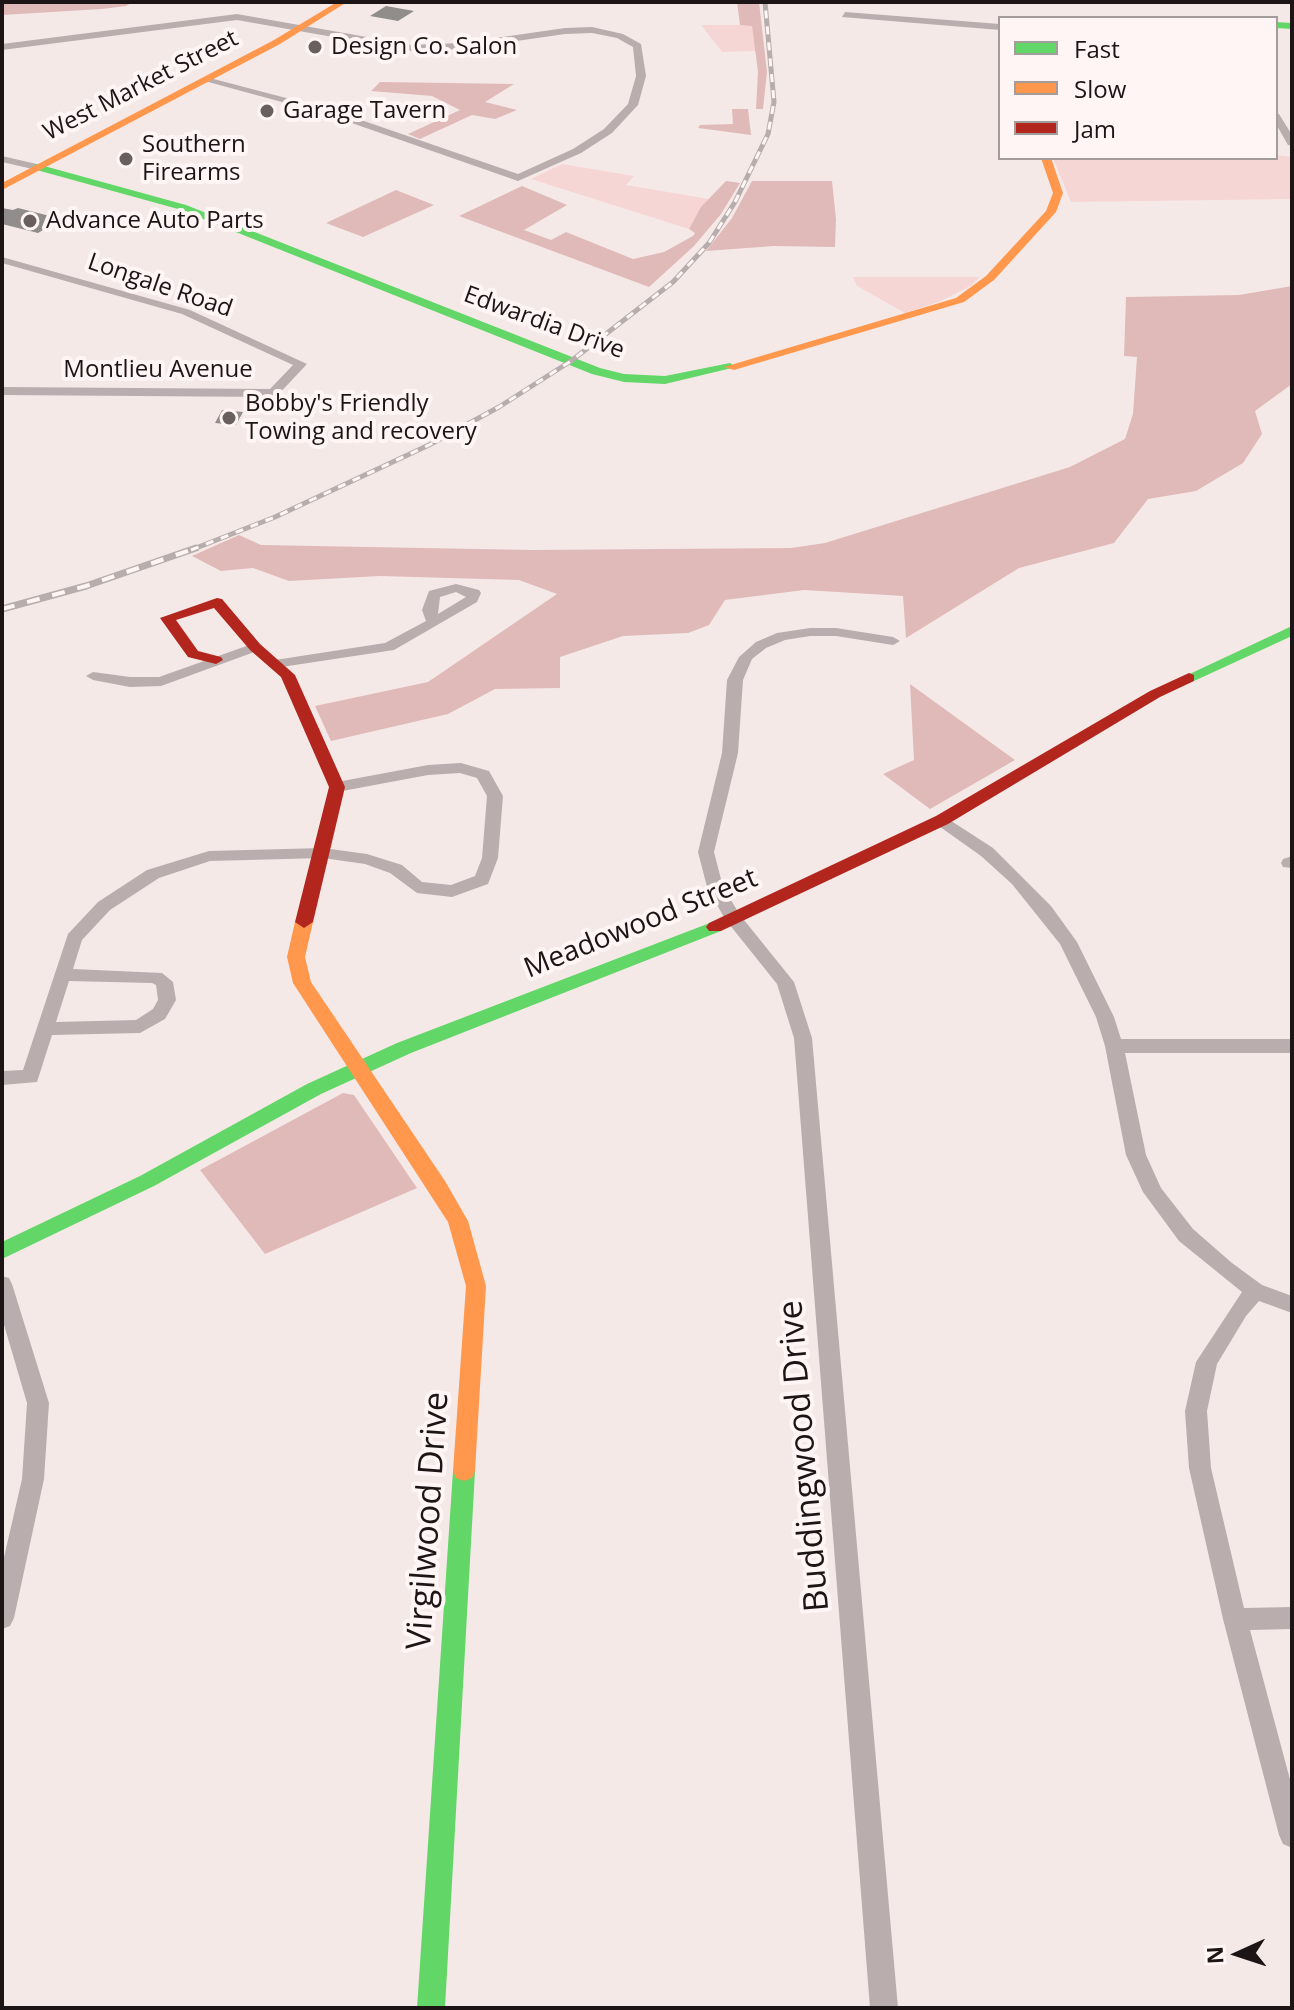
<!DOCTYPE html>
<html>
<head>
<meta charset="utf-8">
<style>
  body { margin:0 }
  #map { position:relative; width:1294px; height:2010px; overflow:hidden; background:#f5e9e8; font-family:"Open Sans",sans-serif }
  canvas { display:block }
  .frame { position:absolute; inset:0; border:4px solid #1d1515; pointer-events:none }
  .legend { position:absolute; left:998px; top:16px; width:280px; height:144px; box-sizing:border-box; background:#fef5f4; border:2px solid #a49b9b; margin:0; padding:10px 14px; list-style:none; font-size:24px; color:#1d1515 }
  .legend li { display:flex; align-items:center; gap:16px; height:40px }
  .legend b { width:40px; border:2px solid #a49b9b }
  .north { position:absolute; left:1198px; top:1914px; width:80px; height:80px; -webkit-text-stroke:6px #fef5f4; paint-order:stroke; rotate:267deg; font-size:22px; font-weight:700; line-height:32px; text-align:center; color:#1d1515 }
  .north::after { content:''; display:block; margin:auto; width:28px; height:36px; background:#1d1515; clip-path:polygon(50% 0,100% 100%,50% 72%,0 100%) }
</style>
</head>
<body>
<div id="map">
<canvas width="1294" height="2010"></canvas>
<div class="frame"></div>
<ul class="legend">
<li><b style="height:10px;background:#63d668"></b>Fast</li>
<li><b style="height:10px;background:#ff974d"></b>Slow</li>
<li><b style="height:10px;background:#b3261e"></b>Jam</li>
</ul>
<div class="north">N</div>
</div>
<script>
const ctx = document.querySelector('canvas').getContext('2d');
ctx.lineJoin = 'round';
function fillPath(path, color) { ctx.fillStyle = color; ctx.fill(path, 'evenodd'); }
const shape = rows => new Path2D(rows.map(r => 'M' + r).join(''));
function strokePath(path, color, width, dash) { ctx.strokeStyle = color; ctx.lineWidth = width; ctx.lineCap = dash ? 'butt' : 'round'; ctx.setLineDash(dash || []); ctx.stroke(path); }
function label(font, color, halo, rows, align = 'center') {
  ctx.font = font + ' "Open Sans",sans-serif'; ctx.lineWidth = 8; ctx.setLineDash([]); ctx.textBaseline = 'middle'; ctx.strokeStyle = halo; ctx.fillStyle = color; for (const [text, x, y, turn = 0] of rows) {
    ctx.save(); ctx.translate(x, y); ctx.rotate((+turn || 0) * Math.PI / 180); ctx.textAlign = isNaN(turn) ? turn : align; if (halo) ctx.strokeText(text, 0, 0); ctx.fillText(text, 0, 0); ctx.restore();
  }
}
fillPath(shape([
  [701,25,752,25,756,51,722,52],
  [1276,155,1292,157,1292,199,1071,202,1053,158,1276,158],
  [562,164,634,176,626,185,709,199,689,229,531,179],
  [853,277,979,277,972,285,941,301,905,313,857,286]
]), '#f6d6d4');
fillPath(shape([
  [2,2,133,2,126,6,102,9,2,15],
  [737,2,759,2,767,72,763,109,756,109,758,72,752,26,740,25],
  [380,82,514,84,485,102,517,110,495,119,472,115,420,139,408,134,460,110,432,96,371,91],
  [732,109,748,109,751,135,698,128,700,125,733,124],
  [726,181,740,183,721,214,694,246,649,287,459,216,522,186,567,205,524,230,551,240,566,232,633,259,664,252,693,236,695,233,689,229,701,207],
  [752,181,832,181,836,219,835,247,774,246,706,251,732,218],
  [396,190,434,205,363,237,326,223],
  [1292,286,1292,384,1255,411,1262,434,1243,463,1196,491,1148,499,1114,543,1019,568,906,638,903,596,804,590,725,600,709,625,688,633,623,636,560,657,560,688,495,689,448,714,331,741,315,706,428,682,557,594,519,580,380,576,289,581,253,568,221,571,192,556,239,535,261,545,532,550,791,548,825,543,1070,467,1125,439,1133,414,1137,357,1124,356,1126,297,1239,295],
  [910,684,1015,760,930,809,883,774,914,760],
  [343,1093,354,1095,417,1188,265,1254,200,1170]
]), '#e0bab8');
fillPath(shape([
  [386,6,414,11,398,21,370,16],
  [2,208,13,210,18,208,62,219,38,233,2,224],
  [222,410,243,412,236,425,215,423]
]), '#908d8a');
fillPath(shape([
  [845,12,1000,24,1000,30,842,17,845,12],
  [237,14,412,45,461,43,565,28,592,27,623,34,641,44,646,76,638,105,612,133,581,153,518,181,326,114,201,80,206,77,332,110,518,174,573,149,604,129,628,104,636,76,633,47,617,38,592,33,565,34,461,49,412,51,237,20,2,50,2,44,237,14],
  [1276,113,1279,114,1292,135,1292,146,1288,145,1276,124,1276,113],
  [2,156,41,165,42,167,37,170,2,162,2,156],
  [2,257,190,310,307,364,277,396,273,397,2,395,2,387,270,389,293,365,182,314,2,263,2,257],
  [456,584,479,590,481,593,477,602,394,650,275,668,268,664,275,660,385,643,426,621,422,610,429,591,456,584],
  [456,592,466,597,438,614,440,597,456,592],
  [810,628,836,628,893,637,900,641,893,645,836,636,810,636,785,640,766,648,752,659,743,680,738,753,714,852,723,887,740,915,794,982,812,1038,898,2008,870,2008,794,1038,777,984,725,919,707,887,698,852,722,753,727,680,739,657,756,642,777,633,810,628],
  [255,643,260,644,260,650,161,686,130,687,93,680,86,676,93,672,130,677,159,677,255,643],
  [461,763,489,771,503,796,498,858,488,884,452,897,417,893,390,873,365,864,323,858,210,861,159,878,110,910,82,940,73,969,162,973,173,982,176,1000,165,1019,140,1033,52,1035,37,1082,2,1085,2,1071,23,1070,68,934,98,902,147,870,209,851,323,848,367,854,402,865,422,882,451,885,475,876,482,858,487,796,477,778,460,773,428,775,337,792,329,787,337,782,428,765,461,763],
  [69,981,152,983,156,985,158,1000,153,1009,136,1020,56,1022,69,981],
  [942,815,993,848,1051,906,1077,942,1114,1017,1121,1039,1292,1039,1292,1053,1125,1053,1146,1155,1161,1188,1193,1229,1232,1263,1262,1285,1292,1296,1292,1313,1259,1301,1246,1316,1217,1364,1207,1411,1211,1468,1244,1608,1292,1607,1292,1629,1250,1630,1292,1787,1292,1848,1283,1844,1279,1835,1223,1619,1189,1468,1185,1411,1196,1362,1242,1292,1179,1241,1143,1192,1126,1155,1105,1046,1096,1017,1060,944,1012,884,981,856,936,824,934,820,942,815],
  [1292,856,1292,868,1283,867,1281,863,1283,859,1292,856],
  [2,1276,9,1278,12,1284,49,1403,44,1479,14,1618,10,1626,2,1629,2,1566,22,1479,27,1403,2,1318,2,1276]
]), '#b9aead');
fillPath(shape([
  [1276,22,1292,23,1292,29,1276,28,1276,22],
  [37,164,186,205,600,368,624,374,665,376,730,363,736,367,665,384,624,382,592,374,178,209,33,169,32,167,37,164],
  [1292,626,1292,636,1194,681,1184,681,1181,678,1292,626],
  [715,921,724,927,721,931,411,1053,321,1094,154,1186,2,1259,2,1242,140,1176,307,1084,397,1043,715,921],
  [464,1461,472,1464,475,1471,445,2008,417,2008,453,1471,456,1464,464,1461]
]), '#63d668');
fillPath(shape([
  [337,2,347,2,280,44,2,190,2,183,274,40,337,2],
  [1041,158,1051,158,1063,193,1056,212,994,280,964,302,734,370,724,367,956,298,986,276,1046,211,1053,193,1041,158],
  [304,916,313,922,305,957,311,982,445,1181,468,1221,486,1286,475,1471,472,1478,464,1481,456,1478,453,1471,466,1286,448,1222,293,983,287,957,295,922,304,916]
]), '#ff974d');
fillPath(shape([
  [217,598,222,599,260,644,295,675,345,787,313,922,304,928,295,922,329,787,281,677,250,650,214,608,176,620,198,651,221,657,223,660,216,664,188,657,160,618,217,598],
  [1189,673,1194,675,1194,681,1160,697,948,824,721,931,709,931,706,927,709,923,936,816,1150,691,1189,673]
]), '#b3261e');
const railFar1 = shape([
  [191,550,275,517,429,445,499,407,571,361,673,282,709,243,735,202,768,134,774,102,765,2]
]);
const rail = shape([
  [2,609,86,586,196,548]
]);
strokePath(railFar1, '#b6adac', 5);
strokePath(rail, '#b6adac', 7);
strokePath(railFar1, '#fef5f4', 3, [8]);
strokePath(rail, '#fef5f4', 4, [13]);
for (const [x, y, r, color] of [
  [315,47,8,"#695f5f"],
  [267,111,8,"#695f5f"],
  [126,159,8,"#695f5f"],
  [30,221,8,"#695f5f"],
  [229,418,8,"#695f5f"]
]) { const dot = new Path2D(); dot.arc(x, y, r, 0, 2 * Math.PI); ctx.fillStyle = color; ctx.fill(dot); strokePath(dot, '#fef5f4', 3); }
label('24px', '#1d1515', '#fef5f4', [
  ["Design Co. Salon",331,47],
  ["Garage Tavern",283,111],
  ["Southern",142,145],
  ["Firearms",142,173],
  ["Advance Auto Parts",46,221],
  ["Bobby's Friendly",245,404],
  ["Towing and recovery",245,432]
], 'left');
label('24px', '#1d1515', '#fef5f4', [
  ["West Market Street",141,86,-27],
  ["Longale Road",160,286,19],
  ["Edwardia Drive",544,323,20],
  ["Montlieu Avenue",158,370]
]);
label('28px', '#1d1515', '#fef5f4', [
  ["Meadowood Street",641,924,-22]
]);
label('34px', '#1d1515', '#fef5f4', [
  ["Buddingwood Drive",805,1456,-95],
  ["Virgilwood Drive",429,1521,-86]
]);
</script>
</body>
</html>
